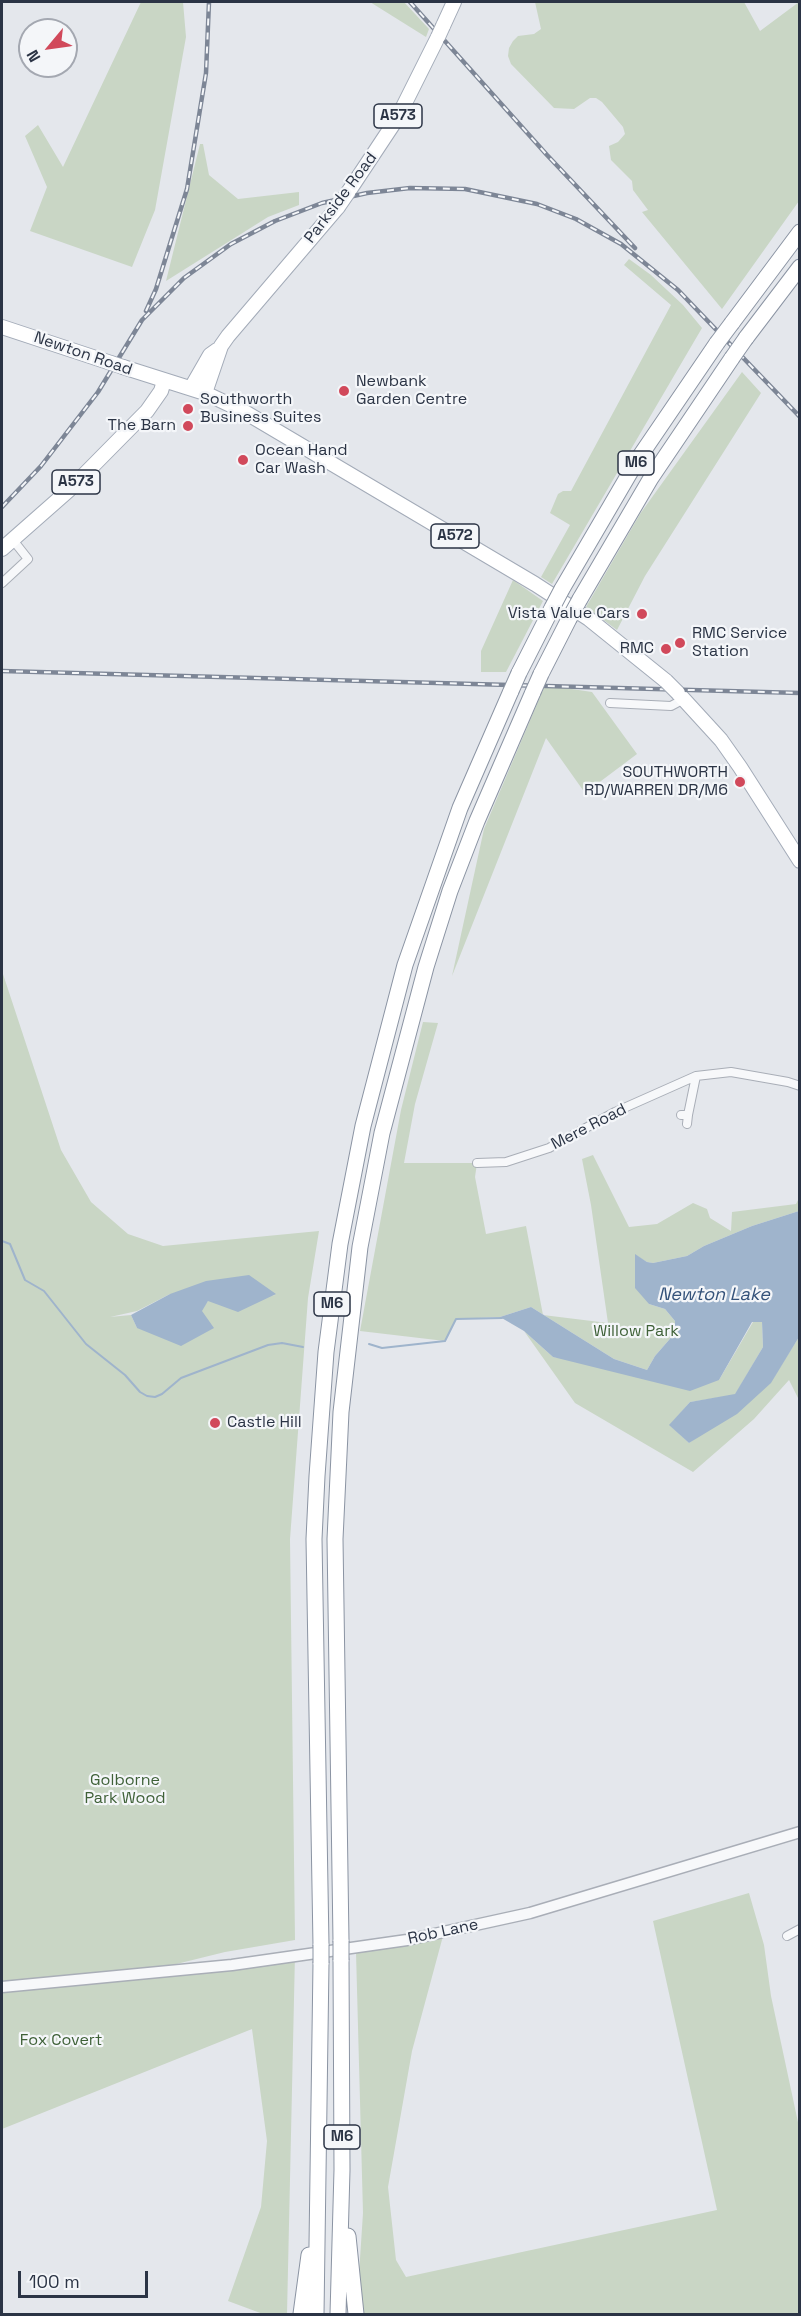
<!DOCTYPE html>
<html>
<head>
<meta charset="utf-8">
<style>
  body { margin:0 }
  #map { position:relative; width:801px; height:2316px; overflow:hidden; background:#e4e7ec; font-family:"Space Grotesk",sans-serif }
  canvas { display:block }
  .frame { position:absolute; inset:0; border:3px solid #2b3445; pointer-events:none }
  .north { position:absolute; left:18px; top:18px; width:60px; height:60px; box-sizing:border-box; background:#f4f6f9; border:2px solid #a4a8b1; border-radius:50%; rotate:241deg; font-size:16px; font-weight:700; line-height:24px; text-align:center; color:#2b3445 }
  .north::after { content:''; display:block; margin:auto; width:21px; height:27px; background:#d1495b; clip-path:polygon(50% 0,100% 100%,50% 72%,0 100%) }
  .scale { position:absolute; left:18px; top:2271px; width:130px; height:27px; box-sizing:border-box; border:3px solid #2b3445; border-top:0; padding-left:8px; font-size:18px; line-height:21px; white-space:nowrap; color:#2b3445; -webkit-text-stroke:4px #f4f6f9; paint-order:stroke }
</style>
</head>
<body>
<div id="map">
<canvas width="801" height="2316"></canvas>
<div class="frame"></div>
<div class="north">N</div>
<div class="scale">100 m</div>
</div>
<script>
const ctx = document.querySelector('canvas').getContext('2d');
ctx.lineJoin = 'round';
function fillPath(path, color) { ctx.fillStyle = color; ctx.fill(path, 'evenodd'); }
const shape = rows => new Path2D(rows.map(r => 'M' + r).join(''));
function strokePath(path, color, width, dash) { ctx.strokeStyle = color; ctx.lineWidth = width; ctx.lineCap = dash ? 'butt' : 'round'; ctx.setLineDash(dash || []); ctx.stroke(path); }
function label(font, color, halo, rows, align = 'center') {
  ctx.font = font + ' "Space Grotesk",sans-serif'; ctx.lineWidth = 4.5; ctx.setLineDash([]); ctx.textBaseline = 'middle'; ctx.strokeStyle = halo; ctx.fillStyle = color; for (const [text, x, y, turn = 0] of rows) {
    ctx.save(); ctx.translate(x, y); ctx.rotate((+turn || 0) * Math.PI / 180); ctx.textAlign = isNaN(turn) ? turn : align; if (halo) ctx.strokeText(text, 0, 0); ctx.fillText(text, 0, 0); ctx.restore();
  }
}
fillPath(shape([
  [141,2,183,2,186,37,155,210,132,267,30,231,47,187,25,136,38,125,63,167],
  [370,2,404,2,429,29,426,37],
  [535,2,744,2,760,31,799,2,799,201,722,309,642,212,648,210,633,190,632,181,611,160,609,146,618,142,625,134,623,127,602,102,596,98,590,98,574,109,554,108,511,64,508,56,509,48,513,41,518,36,534,34,541,29],
  [200,144,203,144,209,175,238,199,299,192,299,205,268,217,166,281],
  [629,259,651,275,683,305,702,328,552,584,541,577,570,525,550,513,558,494,563,491,571,491,671,305,624,265],
  [742,372,761,393,645,576,617,630,586,607,640,514],
  [513,580,543,601,506,672,481,672,481,651],
  [545,685,592,692,637,754,585,793,546,738,452,976,484,829],
  [2,971,61,1150,91,1202,128,1234,163,1246,319,1231,308,1298,290,1539,295,1940,225,1952,144,1972,295,1954,287,2314,263,2314,228,2301,261,2207,267,2141,252,2029,2,2129,2,1987,111,1976,2,1981],
  [170,1294,276,1295,208,1301,201,1310,137,1328,131,1315,110,1317,137,1311],
  [423,1022,438,1023,415,1104,404,1163,477,1163,475,1177,486,1234,526,1226,543,1315,608,1323,591,1205,582,1159,593,1155,629,1227,657,1224,693,1203,707,1209,710,1218,731,1231,732,1212,796,1204,799,1198,799,1211,752,1226,704,1246,687,1256,653,1263,647,1262,635,1255,649,1304,665,1309,675,1321,675,1333,655,1356,647,1370,614,1359,531,1307,500,1317,456,1319,445,1341,360,1331,401,1110],
  [753,1322,762,1322,763,1347,735,1395,690,1402,670,1425,689,1443,770,1383,799,1337,799,1400,789,1380,754,1419,693,1472,575,1403,524,1331,553,1357,719,1380],
  [749,1893,764,1945,771,1996,799,2127,799,2314,362,2314,359,2274,363,2213,356,1952,443,1936,412,2051,388,2187,396,2260,406,2277,717,2210,653,1921]
]), '#c9d6c5');
fillPath(shape([
  [799,1211,799,1337,771,1383,737,1414,689,1443,669,1425,690,1402,735,1394,763,1347,762,1322,752,1322,719,1380,690,1391,553,1357,524,1331,500,1317,531,1307,614,1359,647,1370,655,1356,675,1333,675,1321,665,1309,649,1304,635,1288,635,1254,647,1262,653,1263,687,1256,704,1246,752,1226],
  [249,1275,276,1294,238,1312,208,1301,202,1311,214,1328,181,1346,137,1328,131,1315,170,1294,206,1281]
]), '#9fb4cc');
strokePath(shape([
  [2,1241,10,1244,25,1280,44,1291,86,1344,125,1375,140,1392,147,1396,155,1397,162,1394,181,1378,268,1345,282,1343,303,1347],
  [369,1344,382,1348,445,1341,456,1319,502,1318]
]), '#9fb4cc', 2);
const minor = shape([
  [2,583,28,559,13,540],
  [610,703,671,706,684,699],
  [681,1115,688,1115,687,1124],
  [688,1115,696,1076],
  [477,1163,506,1162,549,1148,615,1112,696,1076,731,1072,788,1082,800,1086],
  [787,1936,800,1929]
]);
const tertiary = shape([
  [2,1987,232,1965,407,1940,530,1913,800,1832]
]);
const primary = shape([
  [443,26,454,2],
  [349,191,398,117,438,37],
  [2,327,111,363],
  [123,367,205,393,243,411,535,584,589,619,666,681],
  [191,388,210,355,217,350],
  [205,393,221,346,228,336,338,207],
  [2,549,69,490,147,411,161,391,164,381],
  [678,693,721,740,740,767,800,861]
]);
const motorway = shape([
  [732,323,800,232],
  [746,338,800,267],
  [562,589,638,459,717,343],
  [580,599,651,478,732,358],
  [519,673,552,608],
  [541,674,569,619],
  [341,1941,335,1539,341,1412,360,1247,382,1133,426,967,450,891,477,821,533,692],
  [321,1945,314,1539,317,1476,326,1352,340,1244,363,1126,405,965,460,808,511,691],
  [348,2236,356,2314],
  [301,2314,309,2255],
  [316,2314,321,1963],
  [338,2314,342,2170,341,1960]
]);
strokePath(minor, '#a9aeb7', 10);
strokePath(tertiary, '#a9aeb7', 13);
strokePath(primary, '#a3abb8', 16);
strokePath(motorway, '#8b94a3', 17);
strokePath(minor, '#f7f8fa', 8);
strokePath(tertiary, '#f7f8fa', 10);
strokePath(primary, '#fff', 14);
strokePath(motorway, '#fff', 15);
const rail = shape([
  [410,2,547,155,635,248],
  [146,311,156,289,187,189,206,73,209,2],
  [2,507,41,466,98,392,142,320,184,278,231,244,275,221,322,203,367,193,410,188,465,189,537,204,576,219,621,244,678,290,800,417],
  [2,671,800,693]
]);
strokePath(rail, '#7d8696', 4.5);
strokePath(rail, '#f4f6f9', 2, [7]);
const primaryBridge = shape([
  [438,37,443,26],
  [338,207,349,191],
  [111,363,123,367],
  [666,681,678,693]
]);
const motorwayBridge = shape([
  [717,343,732,323],
  [732,358,746,338],
  [552,608,562,589],
  [569,619,580,599],
  [511,691,519,673],
  [533,692,541,674],
  [321,1945,321,1963],
  [341,1960,341,1941]
]);
strokePath(primaryBridge, '#a3abb8', 16, []);
strokePath(motorwayBridge, '#8b94a3', 17, []);
strokePath(primaryBridge, '#fff', 14);
strokePath(motorwayBridge, '#fff', 15);
for (const [x, y, r, color] of [
  [344,391,6,"#d1495b"],
  [188,409,6,"#d1495b"],
  [188,426,6,"#d1495b"],
  [243,460,6,"#d1495b"],
  [642,614,6,"#d1495b"],
  [680,643,6,"#d1495b"],
  [666,649,6,"#d1495b"],
  [740,782,6,"#d1495b"],
  [215,1423,6,"#d1495b"]
]) { const dot = new Path2D(); dot.arc(x, y, r, 0, 2 * Math.PI); ctx.fillStyle = color; ctx.fill(dot); strokePath(dot, '#f4f6f9', 2); }
for (const [x, y, w] of [
  [398,116,48],
  [636,463,36],
  [76,482,48],
  [455,536,48],
  [332,1304,36],
  [342,2137,36]
]) { const box = new Path2D(); box.roundRect(x - w / 2, y - 12, w, 24, 4.5); ctx.fillStyle = '#f4f6f9'; ctx.fill(box); strokePath(box, '#2b3445', 1.5); }
label('bold 15px', '#2b3445', null, [
  ["A573",398,116],
  ["M6",636,463],
  ["A573",76,482],
  ["A572",455,536],
  ["M6",332,1304],
  ["M6",342,2137]
]);
label('16px', '#2b3445', '#f4f6f9', [
  ["Parkside Road",341,198,-53],
  ["Newton Road",83,354,19],
  ["Mere Road",589,1127,-27],
  ["Rob Lane",443,1932,-12]
]);
label('16px', '#2b3445', '#f4f6f9', [
  ["Newbank",356,382],
  ["Garden Centre",356,400],
  ["Southworth",200,400],
  ["Business Suites",200,418],
  ["The Barn",176,426,"right"],
  ["Ocean Hand",255,451],
  ["Car Wash",255,469],
  ["Vista Value Cars",630,614,"right"],
  ["RMC Service",692,634],
  ["Station",692,652],
  ["RMC",654,649,"right"],
  ["SOUTHWORTH",728,773,"right"],
  ["RD/WARREN DR/M6",728,791,"right"],
  ["Castle Hill",227,1423]
], 'left');
label('16px', '#3f6138', '#f4f6f9', [
  ["Willow Park",636,1332],
  ["Golborne",125,1781],
  ["Park Wood",125,1799],
  ["Fox Covert",61,2041]
]);
label('italic 18px', '#34527a', '#f4f6f9', [
  ["Newton Lake",714,1295]
]);
</script>
</body>
</html>
